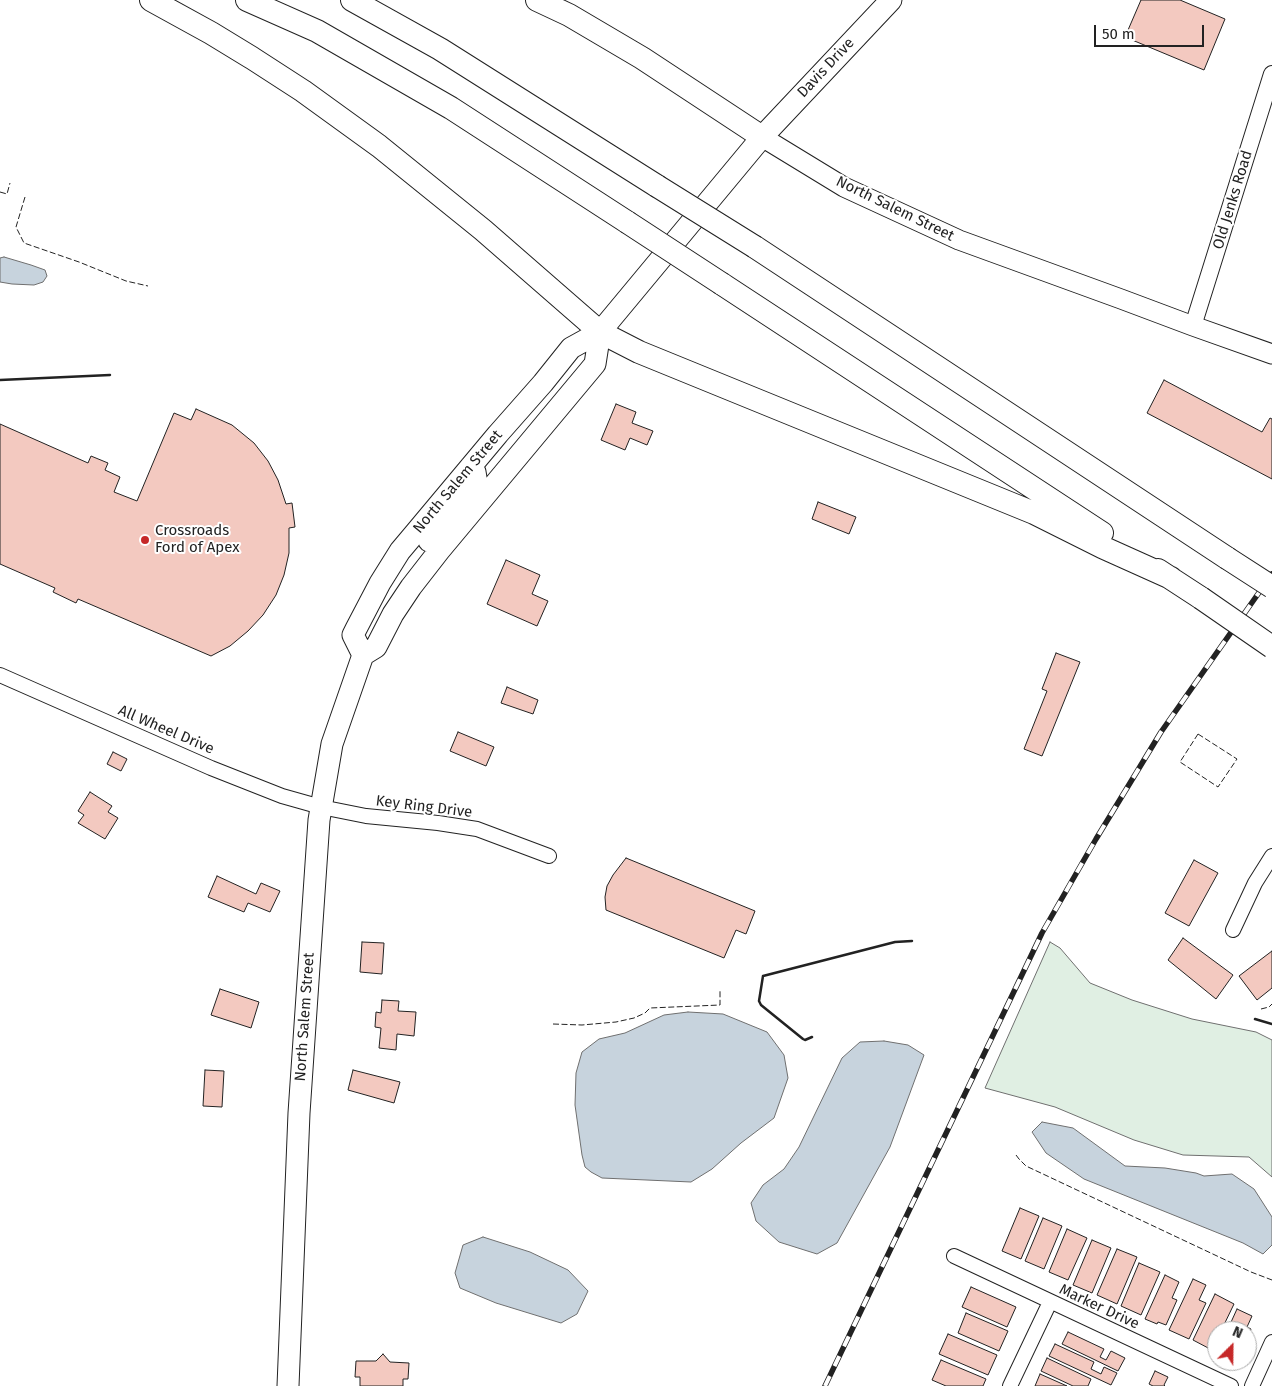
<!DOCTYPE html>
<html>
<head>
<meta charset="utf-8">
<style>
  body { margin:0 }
  #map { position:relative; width:1272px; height:1386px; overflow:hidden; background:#fff; font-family:"Fira Sans",sans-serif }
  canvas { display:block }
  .north { position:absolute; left:1207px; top:1321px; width:50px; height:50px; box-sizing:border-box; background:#fff; border:1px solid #a7a7a7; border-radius:50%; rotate:23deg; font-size:14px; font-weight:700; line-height:20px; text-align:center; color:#222 }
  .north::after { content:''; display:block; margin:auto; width:18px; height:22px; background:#c62828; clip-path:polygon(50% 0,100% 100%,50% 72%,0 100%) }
  .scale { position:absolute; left:1094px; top:25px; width:110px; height:22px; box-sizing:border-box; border:2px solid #222; border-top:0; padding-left:6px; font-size:15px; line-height:18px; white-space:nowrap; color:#222; -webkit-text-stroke:4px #fff; paint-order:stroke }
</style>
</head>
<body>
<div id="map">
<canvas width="1272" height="1386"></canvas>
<div class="north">N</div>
<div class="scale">50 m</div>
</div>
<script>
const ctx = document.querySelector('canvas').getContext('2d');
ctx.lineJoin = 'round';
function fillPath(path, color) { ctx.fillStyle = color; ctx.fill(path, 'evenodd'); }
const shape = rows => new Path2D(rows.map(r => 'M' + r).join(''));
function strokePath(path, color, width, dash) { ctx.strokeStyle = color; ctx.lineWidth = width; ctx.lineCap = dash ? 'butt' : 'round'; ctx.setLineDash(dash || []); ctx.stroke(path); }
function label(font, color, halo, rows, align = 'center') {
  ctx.font = font + ' "Fira Sans",sans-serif'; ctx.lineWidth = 4; ctx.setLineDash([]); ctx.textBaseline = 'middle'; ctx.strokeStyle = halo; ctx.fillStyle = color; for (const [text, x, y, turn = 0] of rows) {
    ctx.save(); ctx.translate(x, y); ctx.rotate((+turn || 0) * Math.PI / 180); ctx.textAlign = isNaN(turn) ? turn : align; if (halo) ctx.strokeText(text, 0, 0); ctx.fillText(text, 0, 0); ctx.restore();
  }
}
const green = shape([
  [1050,942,1060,948,1090,983,1132,1000,1192,1019,1256,1032,1272,1040,1272,1177,1249,1157,1183,1155,1134,1140,1055,1107,985,1088,1050,942]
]);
fillPath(green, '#e0efe3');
strokePath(green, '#6f6f6f', 1);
const water = shape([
  [4,257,31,265,45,270,47,276,43,282,34,285,12,284,0,282,0,258,4,257],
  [688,1012,723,1014,767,1032,784,1055,788,1078,774,1118,741,1143,712,1169,691,1182,602,1178,591,1172,585,1167,582,1155,575,1105,576,1073,582,1052,599,1039,625,1033,664,1015,688,1012],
  [884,1041,908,1045,924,1055,890,1147,837,1243,817,1254,779,1242,756,1221,751,1203,763,1185,784,1169,799,1147,842,1058,860,1042,884,1041],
  [1042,1122,1073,1128,1125,1166,1165,1168,1196,1173,1204,1176,1232,1174,1254,1189,1272,1217,1272,1245,1263,1254,1243,1243,1084,1179,1046,1153,1032,1132,1042,1122],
  [483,1237,530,1252,568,1270,588,1291,577,1314,561,1323,496,1303,460,1288,455,1273,463,1245,483,1237]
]);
fillPath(water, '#c7d3dd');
strokePath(water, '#6f6f6f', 1);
const building = shape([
  [1141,0,1180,0,1225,19,1204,70,1125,37,1141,0],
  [1164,380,1262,432,1270,418,1272,419,1272,479,1147,413,1164,380],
  [616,404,636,412,632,423,653,431,647,445,630,438,625,450,601,440,616,404],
  [196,409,232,425,254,443,268,461,278,480,286,504,292,503,295,527,289,528,289,553,284,575,276,595,263,615,248,631,230,646,211,656,78,599,76,603,53,592,55,588,0,564,0,424,88,463,91,456,108,463,105,470,120,477,114,492,137,501,174,413,191,420,196,409],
  [818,502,856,517,849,534,812,519,818,502],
  [506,560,540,575,532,594,548,601,537,626,487,604,506,560],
  [1056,653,1080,662,1042,756,1024,749,1047,691,1042,689,1056,653],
  [507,687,538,700,533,714,501,703,507,687],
  [458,732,494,747,486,766,450,751,458,732],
  [113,752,127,759,121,771,107,764,113,752],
  [90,792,112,806,108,812,118,818,105,839,78,823,84,815,78,811,90,792],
  [626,858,755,911,746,934,736,930,724,958,606,910,605,897,607,886,613,875,626,858],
  [1194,860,1218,873,1189,926,1165,913,1194,860],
  [217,876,256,894,261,883,280,891,270,912,248,903,244,912,208,897,217,876],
  [1183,938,1233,975,1216,999,1168,960,1183,938],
  [362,942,384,943,382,974,360,972,362,942],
  [1272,951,1272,988,1257,1000,1239,976,1272,951],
  [220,989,259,1002,251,1028,211,1015,220,989],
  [382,1000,399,1001,398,1011,416,1012,414,1036,397,1034,396,1050,379,1048,381,1028,375,1027,376,1012,381,1013,382,1000],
  [205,1070,224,1071,222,1107,203,1106,205,1070],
  [353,1070,400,1082,394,1103,348,1090,353,1070],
  [1020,1208,1039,1216,1021,1259,1002,1251,1020,1208],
  [1043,1218,1062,1226,1044,1269,1025,1261,1043,1218],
  [1067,1229,1087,1238,1068,1280,1049,1272,1067,1229],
  [1092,1240,1111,1248,1092,1293,1073,1285,1092,1240],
  [1117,1249,1137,1257,1117,1304,1097,1295,1117,1249],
  [1139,1263,1160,1272,1141,1315,1121,1306,1139,1263],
  [1165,1275,1179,1282,1172,1298,1177,1300,1166,1325,1158,1322,1157,1324,1145,1319,1165,1275],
  [1193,1279,1206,1285,1199,1300,1206,1303,1189,1339,1169,1330,1193,1279],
  [971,1287,1016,1307,1007,1327,962,1307,971,1287],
  [1215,1294,1234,1304,1221,1331,1217,1331,1217,1340,1212,1350,1193,1340,1215,1294],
  [1237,1309,1252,1316,1247,1327,1251,1329,1247,1339,1247,1331,1227,1331,1237,1309],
  [966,1313,1008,1331,999,1351,958,1333,966,1313],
  [1068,1332,1104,1349,1100,1357,1106,1360,1111,1351,1125,1358,1118,1371,1062,1344,1068,1332],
  [948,1334,997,1355,988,1375,939,1354,948,1334],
  [1055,1344,1094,1362,1091,1369,1101,1374,1104,1367,1117,1373,1111,1385,1049,1356,1055,1344],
  [383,1354,390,1362,409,1363,408,1379,403,1379,403,1386,360,1386,360,1377,355,1377,356,1361,376,1361,383,1354],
  [1047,1358,1091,1379,1088,1386,1073,1386,1041,1371,1047,1358],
  [941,1360,986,1379,983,1386,946,1386,932,1380,941,1360],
  [1155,1371,1168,1377,1164,1385,1165,1386,1153,1386,1149,1384,1155,1371],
  [1040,1374,1067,1386,1035,1386,1040,1374]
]);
fillPath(building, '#f3c9c0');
strokePath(building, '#222', 1);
const minor = shape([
  [0,675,211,768,282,796,321,807,366,816,438,823,477,829,549,856],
  [1233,930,1255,883,1272,856],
  [954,1256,1231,1386],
  [1010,1386,1050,1302],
  [1252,1386,1272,1342]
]);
const tertiary = shape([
  [1193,326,1272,74]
]);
const secondary = shape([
  [762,137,844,187,959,240,1121,299,1193,326,1272,354]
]);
const primary = shape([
  [429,541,474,484,476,478,475,472,471,466],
  [363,655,353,635,356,629,380,583,400,551,416,532,498,434,543,383,571,348,600,332,762,137,891,0],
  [288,1386,299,1113,319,820,332,744,363,655,376,647,393,614,411,587,439,551,595,364,600,332]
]);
const trunk = shape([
  [151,0,211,33,252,58,303,91,379,146,483,230,600,332,639,352,1034,513,1102,547,1171,578],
  [247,0,317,31,451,108,627,222],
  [352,0,440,49,657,186],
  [537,0,569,15,642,58,762,137],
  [755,247,1227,558],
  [722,284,1102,533],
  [1158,570,1201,598]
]);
strokePath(minor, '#222', 16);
strokePath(tertiary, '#222', 18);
strokePath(secondary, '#222', 21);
strokePath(primary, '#222', 23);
strokePath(trunk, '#222', 24);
strokePath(minor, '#fff', 14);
strokePath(tertiary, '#fff', 16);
strokePath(secondary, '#fff', 19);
strokePath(primary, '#fff', 21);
strokePath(trunk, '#fff', 22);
const rail = shape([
  [825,1386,1042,933,1096,839,1161,732,1272,574]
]);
strokePath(rail, '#222', 5.5);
strokePath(rail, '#fff', 4, [11]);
const trunkBridge = shape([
  [657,186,755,247],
  [627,222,722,284],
  [1227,558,1272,587],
  [1201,598,1272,647]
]);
strokePath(trunkBridge, '#222', 24, []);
strokePath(trunkBridge, '#fff', 22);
strokePath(shape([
  [0,192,7,194,10,183],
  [25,197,16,227,24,243,79,262,126,281,148,286],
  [1198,734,1237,759,1218,787,1180,762,1198,734],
  [1261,1009,1269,1007,1272,1004],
  [553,1024,582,1025,616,1022,634,1018,645,1013,650,1008,720,1005,720,989],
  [812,1037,805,1040,803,1039,761,1005,759,1001,763,976,895,942,912,941],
  [1016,1155,1019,1159,1026,1166,1251,1272,1272,1280]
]), '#222', 1, [6, 2.5]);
strokePath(shape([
  [0,380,110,375],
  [1255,1019,1272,1024],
  [812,1037,805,1040,803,1039,761,1005,759,1001,763,976,895,942,912,941]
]), '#222', 2.5);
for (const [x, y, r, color] of [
  [145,540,5,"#c62828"]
]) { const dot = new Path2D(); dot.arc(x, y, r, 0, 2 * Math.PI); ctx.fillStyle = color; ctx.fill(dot); strokePath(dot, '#fff', 2); }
label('15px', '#222', '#fff', [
  ["Davis Drive",826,68,-47],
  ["Old Jenks Road",1233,200,-73],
  ["North Salem Street",895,209,26],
  ["North Salem Street",458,482,-50],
  ["All Wheel Drive",166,730,23],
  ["Key Ring Drive",424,807,7],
  ["North Salem Street",305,1017,-86],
  ["Marker Drive",1099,1307,25]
]);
label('15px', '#222', '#fff', [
  ["Crossroads",155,531],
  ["Ford of Apex",155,548]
], 'left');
</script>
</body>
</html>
